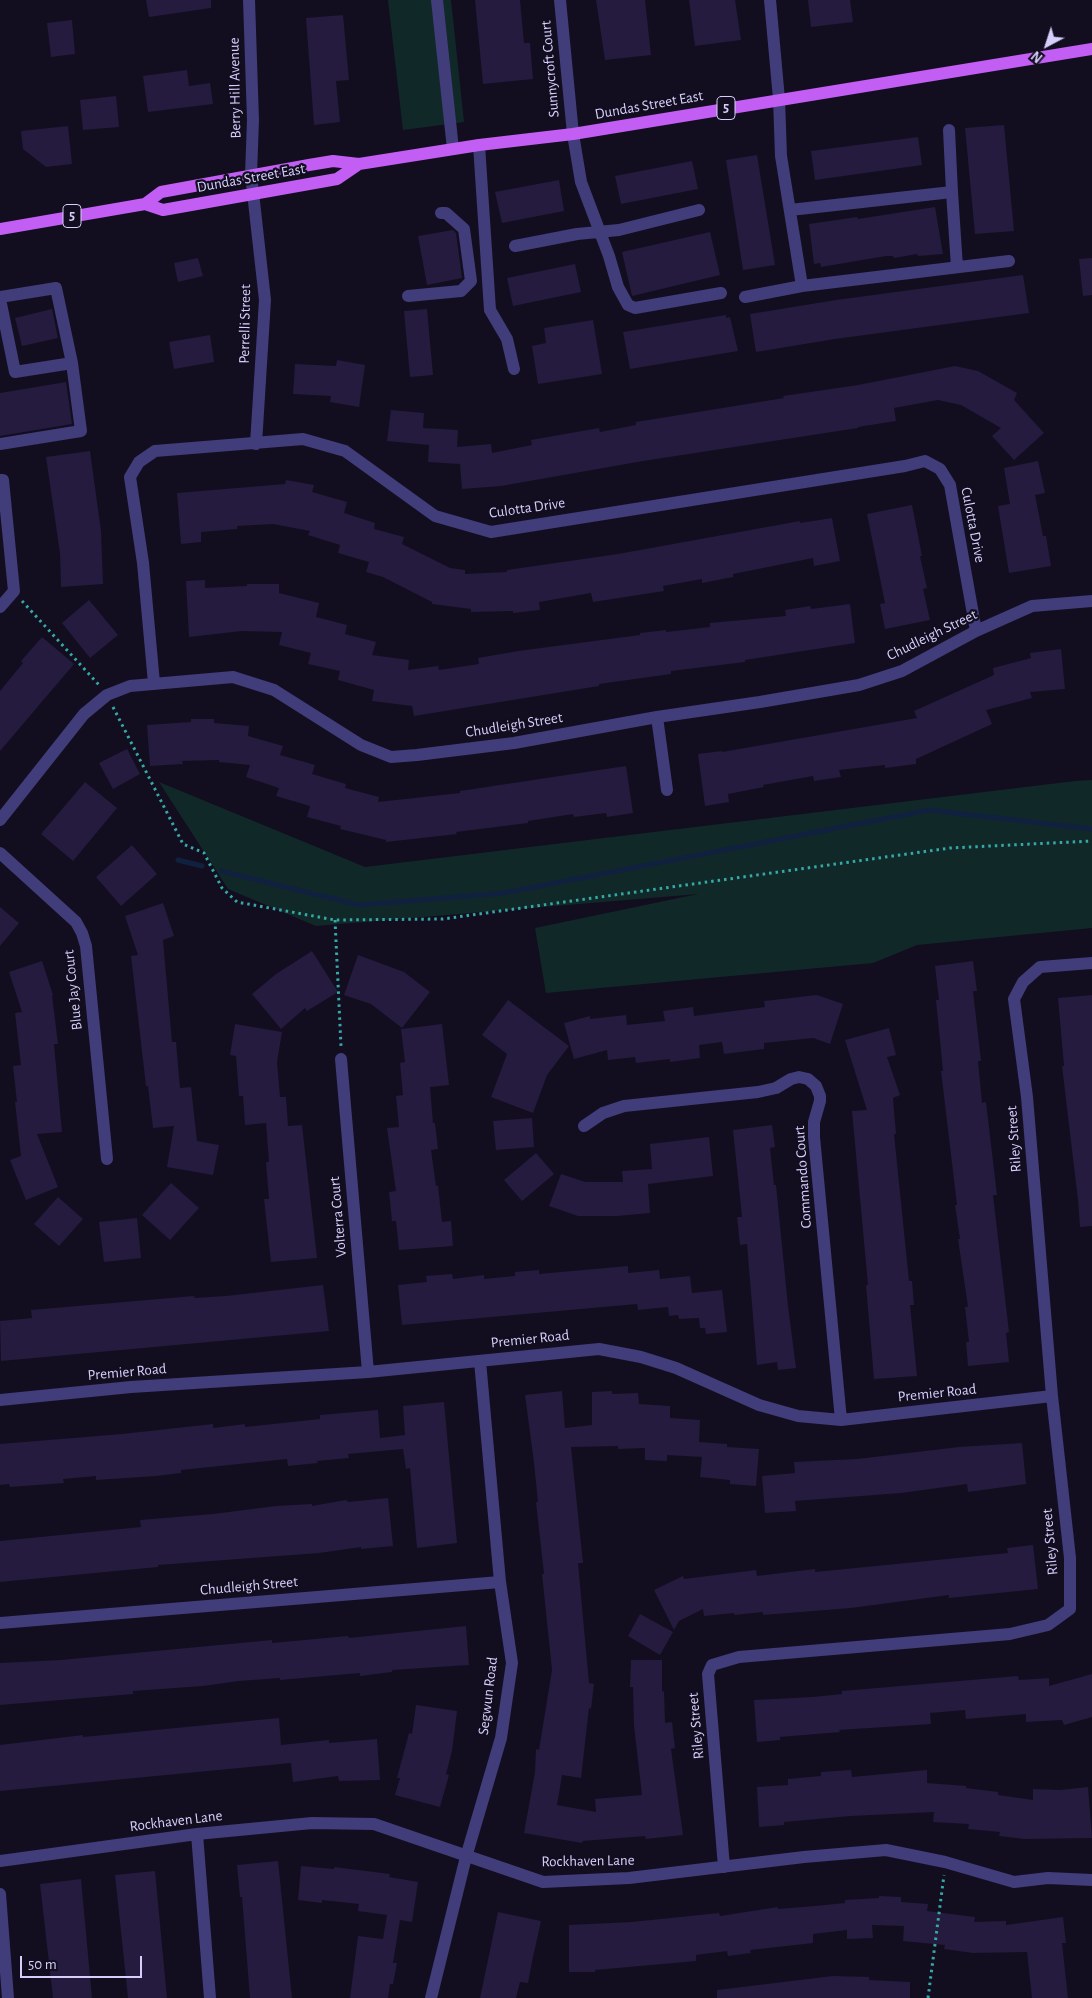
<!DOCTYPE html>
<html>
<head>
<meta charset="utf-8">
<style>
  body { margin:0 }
  #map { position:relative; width:1092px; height:1998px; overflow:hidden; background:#120e1f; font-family:"Alegreya Sans",sans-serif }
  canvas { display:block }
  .north { position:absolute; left:1022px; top:20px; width:50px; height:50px; -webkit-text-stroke:4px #120e1f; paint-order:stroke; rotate:220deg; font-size:14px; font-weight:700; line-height:20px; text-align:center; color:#d6cffc }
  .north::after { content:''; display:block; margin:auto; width:18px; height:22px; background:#d6cffc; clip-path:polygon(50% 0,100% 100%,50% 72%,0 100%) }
  .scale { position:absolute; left:20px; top:1956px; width:122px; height:22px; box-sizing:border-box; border:2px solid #d6cffc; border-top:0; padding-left:6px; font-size:15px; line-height:18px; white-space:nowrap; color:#d6cffc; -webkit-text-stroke:4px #120e1f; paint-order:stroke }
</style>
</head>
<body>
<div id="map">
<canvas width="1092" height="1998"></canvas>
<div class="north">N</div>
<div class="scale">50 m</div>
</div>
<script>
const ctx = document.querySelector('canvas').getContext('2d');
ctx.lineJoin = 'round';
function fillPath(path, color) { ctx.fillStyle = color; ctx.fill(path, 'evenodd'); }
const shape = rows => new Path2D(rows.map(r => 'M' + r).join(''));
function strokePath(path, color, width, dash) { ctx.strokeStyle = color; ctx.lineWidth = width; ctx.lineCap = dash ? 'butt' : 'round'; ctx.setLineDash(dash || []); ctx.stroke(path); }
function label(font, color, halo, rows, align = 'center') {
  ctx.font = font + ' "Alegreya Sans",sans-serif'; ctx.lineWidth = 4.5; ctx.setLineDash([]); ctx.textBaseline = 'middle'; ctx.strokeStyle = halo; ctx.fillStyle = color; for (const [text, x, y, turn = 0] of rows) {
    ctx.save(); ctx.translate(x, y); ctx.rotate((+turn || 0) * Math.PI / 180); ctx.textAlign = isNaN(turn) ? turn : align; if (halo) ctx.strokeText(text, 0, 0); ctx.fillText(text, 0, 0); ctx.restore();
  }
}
fillPath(shape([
  [388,0,451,0,464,122,403,130],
  [1092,780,1092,928,917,945,873,963,546,993,535,928,698,894,316,926,228,889,159,782,365,867,1075,781]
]), '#112828');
strokePath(shape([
  [178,860,202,866],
  [221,871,359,905,504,893,929,810,1092,829]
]), '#102140', 5);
fillPath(shape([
  [146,0,211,0,211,8,149,17],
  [475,0,520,0,524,43,530,43,533,79,483,84],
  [596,0,645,0,651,55,605,60],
  [689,0,735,0,741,40,695,46],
  [808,0,850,0,853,22,811,27],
  [343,15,349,80,336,81,340,122,314,125,306,18],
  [72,20,75,54,51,57,47,23],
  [187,70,189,86,210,83,213,104,148,112,143,76],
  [116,96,119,127,83,130,80,100],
  [1004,125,1014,231,975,234,965,128],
  [68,126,72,164,46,167,23,149,21,131],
  [918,137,922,165,815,180,811,151],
  [757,155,775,265,743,270,726,160],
  [692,161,698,189,621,204,615,176],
  [559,180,564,211,502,223,495,192],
  [935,207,943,254,918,256,917,254,894,258,893,256,886,256,821,267,820,263,814,264,809,224,857,217,858,219],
  [453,230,456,233,462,278,427,285,418,236],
  [710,232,720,275,632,296,622,252],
  [198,258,203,276,178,282,174,263],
  [1092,258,1092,295,1083,296,1079,259],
  [575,264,581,292,513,306,507,278],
  [1023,275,1029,313,835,339,756,352,750,314,836,300],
  [52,309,58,338,22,346,15,318],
  [427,309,433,375,410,377,404,311],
  [726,315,726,318,730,317,738,351,630,369,623,332],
  [593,320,602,374,538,384,532,346,546,343,544,328],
  [210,335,214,362,174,369,169,342],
  [337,360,365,365,359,407,330,402,331,396,293,394,295,364,336,366],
  [955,366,978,371,1017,393,1014,400,1044,433,1014,460,992,436,1001,428,961,405,938,400,894,408,896,421,858,427,858,428,643,461,501,486,462,489,460,464,428,462,429,445,387,441,391,410,424,413,423,428,458,430,457,447,491,444,492,453,532,445,531,440,599,428,600,432,636,425,636,422,784,398,783,396,858,385],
  [66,382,72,424,0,436,0,393],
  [90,451,101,531,103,584,61,587,60,553,46,457],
  [1038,461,1045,493,1035,495,1043,536,1046,536,1051,566,1009,573,998,506,1010,504,1004,468],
  [286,480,314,485,312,492,347,502,344,513,375,523,374,529,404,537,402,544,450,568,465,570,465,574,507,572,507,570,618,554,800,521,800,523,832,518,840,561,814,566,813,558,733,574,733,577,702,583,702,579,663,586,664,591,593,602,591,593,539,602,540,610,513,613,513,611,471,612,471,609,432,604,432,602,383,577,366,572,369,562,338,553,340,545,308,535,310,531,273,524,237,526,237,529,201,532,201,542,181,544,177,493,285,484],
  [912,505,922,556,920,556,927,588,923,589,930,620,885,629,880,604,885,603,867,514],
  [205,580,205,588,247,586,247,584,279,584,279,593,319,603,316,617,347,625,345,634,376,642,372,655,409,660,408,670,438,666,439,670,479,664,478,658,518,651,640,635,640,633,666,630,666,632,710,627,710,623,786,616,785,610,810,606,811,609,850,604,855,643,745,660,745,662,671,671,671,674,599,684,599,686,414,716,412,706,372,701,374,690,338,680,340,671,308,664,311,653,279,645,282,632,242,631,189,637,186,581],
  [89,600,118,635,90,658,62,623],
  [42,637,74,664,0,751,0,691,23,663,21,661],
  [1061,649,1065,689,1030,692,1032,698,986,710,992,724,916,759,916,764,885,768,885,765,839,770,841,777,814,781,813,776,763,785,764,787,728,794,729,802,705,806,698,754,722,751,722,752,917,718,914,711,994,675,993,668,1031,658,1030,653],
  [191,719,214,719,214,723,249,726,248,736,283,746,280,755,315,765,312,774,346,784,345,788,379,797,378,802,460,793,460,791,626,766,633,813,607,817,606,813,574,817,573,814,528,821,528,823,456,832,457,834,386,842,386,840,340,829,341,826,307,817,310,806,276,796,279,788,246,777,250,765,219,762,219,760,182,761,183,764,150,766,147,725,191,722],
  [127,749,140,774,113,789,99,763],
  [85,782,117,808,73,861,41,834],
  [132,845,157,874,121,906,96,877],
  [163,903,174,936,163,940,172,1042,176,1042,180,1088,191,1087,197,1141,219,1145,213,1175,167,1167,174,1126,153,1128,148,1086,146,1086,131,956,138,955,125,916],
  [0,907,19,923,0,946],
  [312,951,338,992,307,1011,305,1008,281,1029,252,994,276,974],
  [358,955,404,972,430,992,402,1028,371,1004,344,995],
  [42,961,53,995,52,995,58,1044,54,1044,62,1132,37,1134,58,1187,26,1200,10,1160,21,1156,15,1102,17,1102,13,1066,21,1065,15,1013,22,1012,9,972],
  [973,961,977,991,973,991,981,1061,978,1061,982,1103,986,1102,997,1195,993,1195,1009,1332,1006,1333,1009,1362,968,1366,966,1342,969,1342,965,1307,968,1307,958,1239,960,1239,955,1205,957,1205,941,1071,943,1071,936,1000,939,1000,935,966],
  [817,995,843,1004,830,1044,813,1038,764,1043,764,1049,724,1054,722,1042,699,1045,700,1058,670,1062,670,1059,636,1063,635,1057,608,1060,607,1050,574,1059,564,1023,590,1016,590,1019,626,1015,627,1025,665,1021,663,1011,693,1007,694,1016,765,1007,764,1001],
  [1092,995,1092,1226,1080,1227,1078,1200,1062,1066,1064,1066,1058,998],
  [508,1000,569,1046,547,1075,533,1113,491,1097,507,1054,482,1035],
  [235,1024,282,1032,277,1062,280,1097,286,1097,288,1126,302,1125,317,1258,271,1262,264,1199,269,1199,266,1162,269,1162,266,1123,245,1125,243,1096,239,1096,236,1056,230,1055],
  [442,1024,449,1085,430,1087,433,1123,435,1123,438,1149,431,1150,436,1186,438,1186,442,1222,451,1221,453,1246,399,1250,396,1221,392,1221,389,1192,396,1191,387,1128,399,1127,396,1096,403,1095,400,1063,405,1062,401,1029],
  [889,1028,896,1055,887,1057,900,1095,893,1098,896,1134,894,1134,909,1281,912,1281,914,1305,910,1305,917,1376,874,1379,866,1285,868,1285,852,1111,867,1110,845,1040],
  [532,1118,534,1147,496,1150,493,1121],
  [772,1125,775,1147,770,1148,774,1185,776,1185,788,1306,796,1368,778,1370,777,1362,757,1365,747,1244,740,1245,737,1217,742,1217,733,1130],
  [709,1137,713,1176,648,1184,650,1213,617,1216,578,1216,549,1206,561,1174,585,1182,623,1182,622,1171,652,1169,650,1144],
  [536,1153,554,1174,522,1201,504,1180],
  [171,1183,199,1208,170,1240,142,1215],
  [58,1197,83,1219,59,1246,34,1224],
  [137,1218,141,1258,104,1262,99,1222],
  [628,1266,628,1273,659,1270,660,1279,690,1276,692,1293,722,1290,727,1332,706,1334,705,1328,700,1328,699,1318,679,1319,678,1315,669,1316,668,1307,638,1310,637,1304,402,1325,398,1285,427,1282,426,1276,452,1274,453,1279,484,1275,484,1279,515,1276,515,1272,539,1270,539,1274],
  [323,1285,329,1331,1,1361,0,1321,32,1318,31,1310,194,1296,195,1298,226,1296],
  [562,1391,565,1428,592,1425,592,1392,612,1391,612,1394,638,1393,639,1404,670,1406,670,1418,700,1420,699,1442,727,1444,727,1447,759,1449,756,1486,730,1484,730,1480,700,1477,702,1457,667,1455,667,1461,645,1460,645,1448,618,1449,618,1446,571,1447,583,1563,578,1563,589,1683,594,1684,591,1709,589,1708,581,1778,562,1775,557,1805,596,1812,595,1799,642,1795,634,1726,633,1687,630,1687,631,1660,662,1660,662,1692,664,1691,665,1723,672,1722,675,1748,671,1749,683,1835,646,1839,645,1836,583,1841,582,1843,524,1833,535,1772,536,1749,539,1750,552,1670,542,1574,544,1574,536,1502,538,1502,534,1463,525,1395],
  [444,1402,457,1543,417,1548,410,1468,406,1469,403,1449,348,1454,349,1458,317,1461,318,1463,288,1466,287,1459,181,1470,181,1473,156,1476,96,1480,96,1476,63,1479,64,1483,10,1487,9,1484,0,1485,0,1444,122,1434,213,1424,213,1428,245,1424,245,1427,320,1419,320,1415,378,1410,380,1438,405,1435,403,1406],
  [1022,1443,1026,1484,968,1492,967,1484,901,1493,795,1501,796,1511,765,1513,762,1476,795,1473,794,1462,857,1459,959,1447],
  [388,1498,393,1546,361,1549,361,1547,319,1553,158,1565,158,1567,0,1582,0,1541,141,1527,140,1520,213,1514,276,1506,312,1504,312,1506,346,1500,348,1502],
  [1033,1545,1038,1589,949,1598,949,1595,851,1608,763,1615,763,1612,734,1615,734,1613,704,1616,703,1609,679,1621,674,1630,654,1590,683,1576,684,1579,756,1570,757,1576,815,1569,815,1572,1008,1553,1007,1548],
  [640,1614,673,1632,660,1655,628,1636],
  [466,1626,469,1665,392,1670,392,1672,360,1676,360,1673,280,1680,280,1678,239,1681,203,1686,133,1691,133,1694,0,1705,0,1663,61,1660,272,1640,272,1643,348,1636,349,1638],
  [1092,1674,1092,1717,1064,1725,1062,1720,1026,1722,1026,1714,966,1719,965,1710,930,1713,931,1724,839,1730,840,1732,780,1737,780,1740,757,1742,754,1700,813,1697,842,1694,842,1691,1018,1676,1019,1680,1049,1678,1049,1686],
  [416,1705,457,1711,452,1751,446,1774,449,1775,440,1807,395,1795,400,1778,397,1778,409,1733,412,1734],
  [279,1718,281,1745,329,1740,329,1743,377,1739,380,1780,339,1781,338,1776,293,1782,291,1763,0,1791,0,1745,83,1735,83,1737],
  [851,1770,852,1777,927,1770,927,1783,966,1786,966,1788,998,1792,998,1795,1033,1800,1033,1789,1060,1790,1088,1787,1092,1838,1025,1839,999,1836,1000,1832,968,1829,969,1824,933,1822,934,1812,851,1816,784,1822,784,1825,759,1827,757,1787,788,1785,788,1779,821,1776,821,1772],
  [278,1861,292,1998,250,1998,242,1897,240,1897,237,1865],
  [301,1866,334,1869,334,1867,390,1874,389,1877,418,1882,412,1922,400,1920,393,1963,397,1963,393,1984,390,1984,388,1998,350,1998,358,1936,383,1939,387,1915,358,1911,359,1904,322,1900,322,1903,298,1900],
  [155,1871,167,1998,128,1998,115,1875],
  [81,1879,92,1998,53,1998,40,1884],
  [879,1896,901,1897,901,1902,928,1904,927,1911,975,1917,974,1922,1006,1921,1006,1925,1063,1917,1066,1943,1062,1943,1068,1998,1032,1998,1027,1952,973,1953,944,1949,945,1945,903,1941,904,1926,872,1925,873,1938,847,1939,847,1930,813,1934,813,1943,750,1950,751,1953,728,1956,727,1951,696,1955,696,1961,595,1970,595,1972,569,1972,569,1925,632,1922,719,1913,720,1916,778,1907,778,1909,815,1906,845,1903,845,1900,879,1898],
  [498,1912,541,1921,533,1957,528,1983,520,1982,516,1998,480,1998],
  [833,1976,869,1977,869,1980,910,1982,910,1998,717,1998,717,1990]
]), '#241b3e');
strokePath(shape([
  [22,601,99,685],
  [113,707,183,844,204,853,222,888,237,902,335,920,443,919,950,848,1092,841],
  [335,920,341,1046],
  [928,1998,944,1875]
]), '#36a9a7', 3, [2.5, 4]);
strokePath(shape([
  [249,0,253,120,251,175,265,300,256,444],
  [437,0,453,149],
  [560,0,573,134,581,182,609,256,618,287,628,305,635,308,721,293],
  [770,0,779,99,781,156,802,286,1009,261],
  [949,130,952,192],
  [479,145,490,310,507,339,514,369],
  [790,210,952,192,957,267],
  [515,246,577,234,619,230,699,210],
  [408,296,461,291,471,281,464,229,446,213,441,213],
  [0,297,56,288,72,363,15,372,0,299],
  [745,297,802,286],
  [0,444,81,431,72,363],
  [0,480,3,480,14,591,0,607],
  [154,683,143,563,130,477,139,462,155,451,303,439,345,451,435,516,491,532,905,466,925,461,940,469,950,485,976,631],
  [657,717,667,790],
  [0,820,84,714,107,695,130,686,233,677,274,690,361,745,391,757,417,755,514,743,657,717,760,702,859,685,902,671,976,631,1032,606,1092,601],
  [0,853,76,922,82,933,86,946,107,1159],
  [341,1059,368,1372],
  [584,1126,603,1113,624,1106,758,1092,776,1088,791,1079,799,1077,808,1079,816,1086,820,1096,820,1101,814,1122,814,1137,841,1420],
  [0,1400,131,1387,368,1372,599,1349,641,1357,676,1368,759,1405,798,1416,841,1420,1052,1396],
  [0,1623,500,1582],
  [197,1834,210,1998],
  [0,1861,197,1834,312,1823,374,1824,543,1882,629,1878,804,1857,886,1850,945,1862,1014,1882,1048,1878,1092,1880],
  [724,1867,708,1674,712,1665,739,1657,1010,1634,1048,1625,1070,1609,1070,1558,1052,1396,1027,1097,1014,999,1023,982,1040,967,1092,963],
  [0,1894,8,1998],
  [431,1998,466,1857,501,1738,512,1663,500,1582,480,1361]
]), '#413c7a', 12);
strokePath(shape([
  [145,204,163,210,337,179,359,164],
  [0,229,145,204,161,192,309,165,333,161,359,164,479,145,573,134,1092,49]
]), '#c25ef4', 12);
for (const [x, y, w] of [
  [726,108,18],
  [72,216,18]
]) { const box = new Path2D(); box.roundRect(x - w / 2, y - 11.5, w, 23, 4); ctx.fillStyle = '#120e1f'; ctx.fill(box); strokePath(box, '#d6cffc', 1); }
label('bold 14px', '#d6cffc', null, [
  ["5",726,108],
  ["5",72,216]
]);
label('15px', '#d6cffc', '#120e1f', [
  ["Sunnycroft Court",550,69,-95],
  ["Berry Hill Avenue",235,88,-91],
  ["Dundas Street East",649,105,-10],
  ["Dundas Street East",251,178,-10],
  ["Perrelli Street",245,324,-89],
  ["Culotta Drive",527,508,-8],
  ["Culotta Drive",973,525,79],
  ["Chudleigh Street",932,635,-26],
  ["Chudleigh Street",514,725,-9],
  ["Blue Jay Court",73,990,-96],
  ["Riley Street",1014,1139,-94],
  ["Commando Court",803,1177,-94],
  ["Volterra Court",338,1217,-95],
  ["Premier Road",530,1339,-6],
  ["Premier Road",127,1372,-5],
  ["Premier Road",937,1393,-6],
  ["Riley Street",1050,1542,-95],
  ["Chudleigh Street",249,1586,-5],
  ["Segwun Road",488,1696,-83],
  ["Riley Street",696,1726,-95],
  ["Rockhaven Lane",176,1821,-7],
  ["Rockhaven Lane",588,1861,-1]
]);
</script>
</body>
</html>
